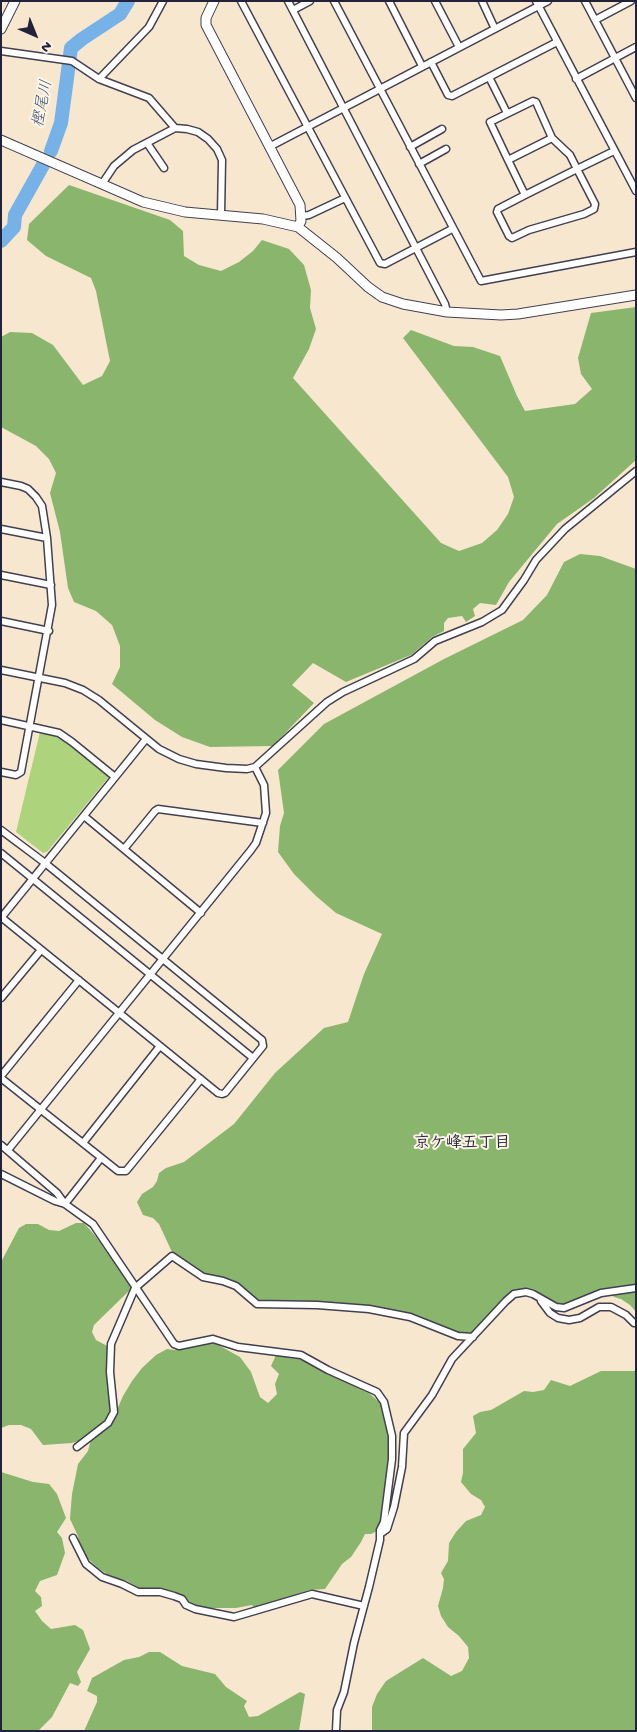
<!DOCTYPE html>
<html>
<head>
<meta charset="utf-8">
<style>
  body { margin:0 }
  #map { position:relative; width:637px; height:1732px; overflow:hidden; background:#f7e7cf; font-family:"Gochi Hand",sans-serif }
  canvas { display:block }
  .frame { position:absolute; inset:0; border:2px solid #22223b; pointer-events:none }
  .north { position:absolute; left:10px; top:10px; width:50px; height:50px; -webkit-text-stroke:4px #fcf5e5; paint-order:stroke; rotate:136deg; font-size:14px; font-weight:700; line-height:20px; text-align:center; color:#22223b }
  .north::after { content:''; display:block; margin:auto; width:18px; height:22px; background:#22223b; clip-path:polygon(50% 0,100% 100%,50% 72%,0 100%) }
</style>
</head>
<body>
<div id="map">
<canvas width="637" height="1732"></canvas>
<div class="frame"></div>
<div class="north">N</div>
</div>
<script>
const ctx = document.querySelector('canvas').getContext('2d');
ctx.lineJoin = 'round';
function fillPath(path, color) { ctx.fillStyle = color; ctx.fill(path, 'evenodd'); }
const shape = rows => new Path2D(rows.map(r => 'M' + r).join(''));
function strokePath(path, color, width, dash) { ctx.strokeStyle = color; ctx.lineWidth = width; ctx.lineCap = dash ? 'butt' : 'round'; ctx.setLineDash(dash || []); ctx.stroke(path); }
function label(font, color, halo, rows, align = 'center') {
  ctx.font = font + ' "Gochi Hand","Klee One",sans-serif'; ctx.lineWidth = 4; ctx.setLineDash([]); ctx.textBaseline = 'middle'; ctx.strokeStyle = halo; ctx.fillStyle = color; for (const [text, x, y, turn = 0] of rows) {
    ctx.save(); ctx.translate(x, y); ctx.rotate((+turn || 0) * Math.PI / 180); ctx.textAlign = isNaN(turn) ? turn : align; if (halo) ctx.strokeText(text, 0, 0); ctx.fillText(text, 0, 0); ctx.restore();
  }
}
fillPath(shape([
  [40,732,59,738,71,744,109,775,108,778,47,852,43,853,16,832]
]), '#add37d');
fillPath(shape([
  [69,185,170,220,183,231,184,256,199,265,221,271,239,262,253,251,262,240,289,249,304,265,311,290,310,308,316,329,309,349,293,378,441,543,459,551,482,543,497,530,508,514,514,497,508,477,403,338,411,330,454,346,473,347,500,356,517,396,525,411,575,404,592,389,581,374,578,358,591,313,636,307,636,460,594,498,557,524,509,582,496,605,480,603,473,609,475,616,466,622,462,616,448,618,444,623,444,631,432,637,411,655,346,682,313,663,292,685,314,703,273,746,210,747,182,737,155,720,112,684,120,667,120,646,112,625,96,611,74,602,68,588,60,532,50,493,56,473,49,459,36,446,1,427,1,337,10,332,32,333,53,345,83,385,102,376,110,361,96,291,91,278,46,256,27,240,29,224],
  [580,554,600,556,636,569,636,1312,630,1305,621,1299,614,1297,606,1290,573,1303,558,1306,526,1290,519,1290,510,1294,474,1333,459,1335,409,1313,384,1312,334,1304,295,1301,280,1303,259,1302,250,1298,237,1283,227,1278,210,1276,202,1273,172,1252,159,1224,153,1218,143,1215,137,1202,142,1194,153,1187,157,1181,159,1173,166,1168,184,1162,234,1124,275,1073,324,1028,348,1022,364,974,382,934,336,913,316,896,294,874,278,852,280,826,284,813,278,770,324,724,444,659,523,620,547,595,564,562],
  [76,1223,84,1223,97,1238,132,1288,94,1325,92,1332,96,1340,109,1347,111,1415,101,1428,79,1441,72,1443,43,1445,31,1429,21,1425,9,1425,1,1428,1,1262,19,1228,26,1224,38,1224,49,1230,59,1231],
  [213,1342,240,1357,251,1372,260,1397,268,1403,277,1394,275,1384,279,1374,271,1366,276,1355,299,1357,310,1361,339,1379,370,1394,379,1402,384,1412,389,1437,389,1458,382,1520,377,1531,371,1534,365,1534,361,1542,351,1557,342,1564,325,1589,309,1590,255,1609,252,1605,236,1608,209,1608,193,1605,184,1597,174,1592,159,1590,144,1591,127,1581,111,1577,98,1568,81,1552,78,1536,70,1519,72,1494,78,1464,88,1451,91,1439,110,1426,123,1396,132,1381,142,1368,156,1355,167,1349,175,1350],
  [601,1371,636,1371,636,1731,372,1731,372,1707,377,1694,386,1681,423,1658,451,1676,462,1671,469,1658,468,1647,459,1636,448,1627,441,1616,438,1606,443,1588,444,1579,441,1573,448,1561,449,1543,456,1532,466,1521,481,1515,485,1507,481,1500,471,1494,461,1482,463,1473,463,1449,476,1433,473,1416,480,1412,491,1410,524,1391,533,1392,544,1390,551,1380,570,1386],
  [1,1472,33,1482,49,1484,57,1494,66,1518,57,1532,62,1538,65,1553,57,1575,40,1581,35,1591,41,1597,42,1606,35,1611,42,1621,51,1629,75,1625,83,1630,90,1649,77,1672,81,1682,78,1686,70,1683,52,1717,38,1731,1,1731],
  [149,1652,160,1652,182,1666,215,1674,226,1687,247,1701,244,1706,249,1717,258,1716,300,1692,305,1694,299,1731,84,1731,97,1702,97,1696,87,1691,92,1678,124,1660,139,1657]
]), '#8ab56c');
strokePath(shape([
  [51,151,61,123,71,48,82,39,120,14,128,1],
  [1,241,14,227,15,215,43,165]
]), '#76b2e8', 14);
const street = shape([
  [241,1,380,263,385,264,452,229],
  [288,1,445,304,447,312],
  [334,1,481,281,636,252],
  [389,1,422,66],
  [435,1,459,47],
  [482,1,495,29],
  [536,1,636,191],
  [585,1,636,98],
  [293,10,310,1],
  [595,20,631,1],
  [1,51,72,61,99,79,149,98,175,128],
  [431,62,448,95,452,96,557,42],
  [489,77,507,113],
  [99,79,149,27,163,1],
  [576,79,636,47],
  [552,138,508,160,490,122,533,101,536,102,552,138,570,155,577,169,595,204,594,209,584,214,529,230,512,238,509,236,497,212,498,209,525,195,577,169,614,151],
  [147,143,164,168],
  [269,147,548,1],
  [410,147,442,129],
  [508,160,525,195],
  [419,164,446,149],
  [102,184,114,166,133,150,175,128,187,129,198,132,208,139,217,149,222,160,221,215],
  [302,216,309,215,345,198],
  [1,482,21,486,28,489,36,497,42,506,47,538,52,605,21,772,16,775,1,772],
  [1,529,47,538],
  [1,575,51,585],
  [1,621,49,631],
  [1,670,65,683,83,690,99,700,159,749,179,759,196,764,226,768,247,769,255,767,327,702,343,692,414,659,435,641,482,622,502,610,524,580,536,560,565,529,636,471],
  [1,720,59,733,72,742,115,777],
  [84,816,201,913],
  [1,830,45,863,262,1040,263,1046,225,1093,222,1094,218,1093,1,917],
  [124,849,155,811,158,809,263,823],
  [1,853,253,1058],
  [1,918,146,739],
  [1,998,41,950],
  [1,1076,79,980],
  [1,1078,118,1171,126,1171,201,1079],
  [83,1143,160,1046],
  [1,1145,57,1193,65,1204],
  [8,1150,251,850,256,843,266,813,264,785,255,767],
  [1,1174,55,1201,65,1204,93,1224,174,1344,179,1346,213,1339,238,1347,301,1355,328,1370,377,1392,384,1402,392,1436,392,1459,384,1522,380,1530,380,1540,369,1587,354,1643,344,1692,337,1710,336,1731],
  [65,1204,101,1158],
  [541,1301,550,1313,558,1318,569,1320,580,1318,599,1307,611,1307,626,1315,634,1323,636,1323],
  [77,1447,108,1423,114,1412,110,1372,111,1344,135,1288,172,1256,203,1277,223,1281,236,1286,257,1304,317,1305,369,1309,410,1317,458,1336,473,1337],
  [380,1534,387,1529,394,1507,402,1467,404,1433,432,1395,452,1359,506,1301,514,1294,526,1292,533,1294,556,1307,564,1308,601,1293,636,1288],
  [73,1538,86,1564,102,1577,122,1584,138,1592,160,1592,174,1596,182,1599,186,1605,195,1609,234,1617,312,1594,364,1606]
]);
const secondary = shape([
  [214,1,206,18,206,25,300,205,301,221,298,227],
  [1,29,15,1],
  [1,140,143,202,185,212,263,219,298,227,337,258,368,287,382,297,403,304,447,312,501,315,518,314,636,295]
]);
strokePath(street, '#424051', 9);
strokePath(secondary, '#424051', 11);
strokePath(street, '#fff', 6);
strokePath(secondary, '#fff', 9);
label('italic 16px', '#3f5478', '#fcf5e5', [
  ["樫尾川",44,104,-79]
]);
label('bold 16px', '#22223b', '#fcf5e5', [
  ["京ケ峰五丁目",462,1145]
]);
</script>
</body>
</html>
